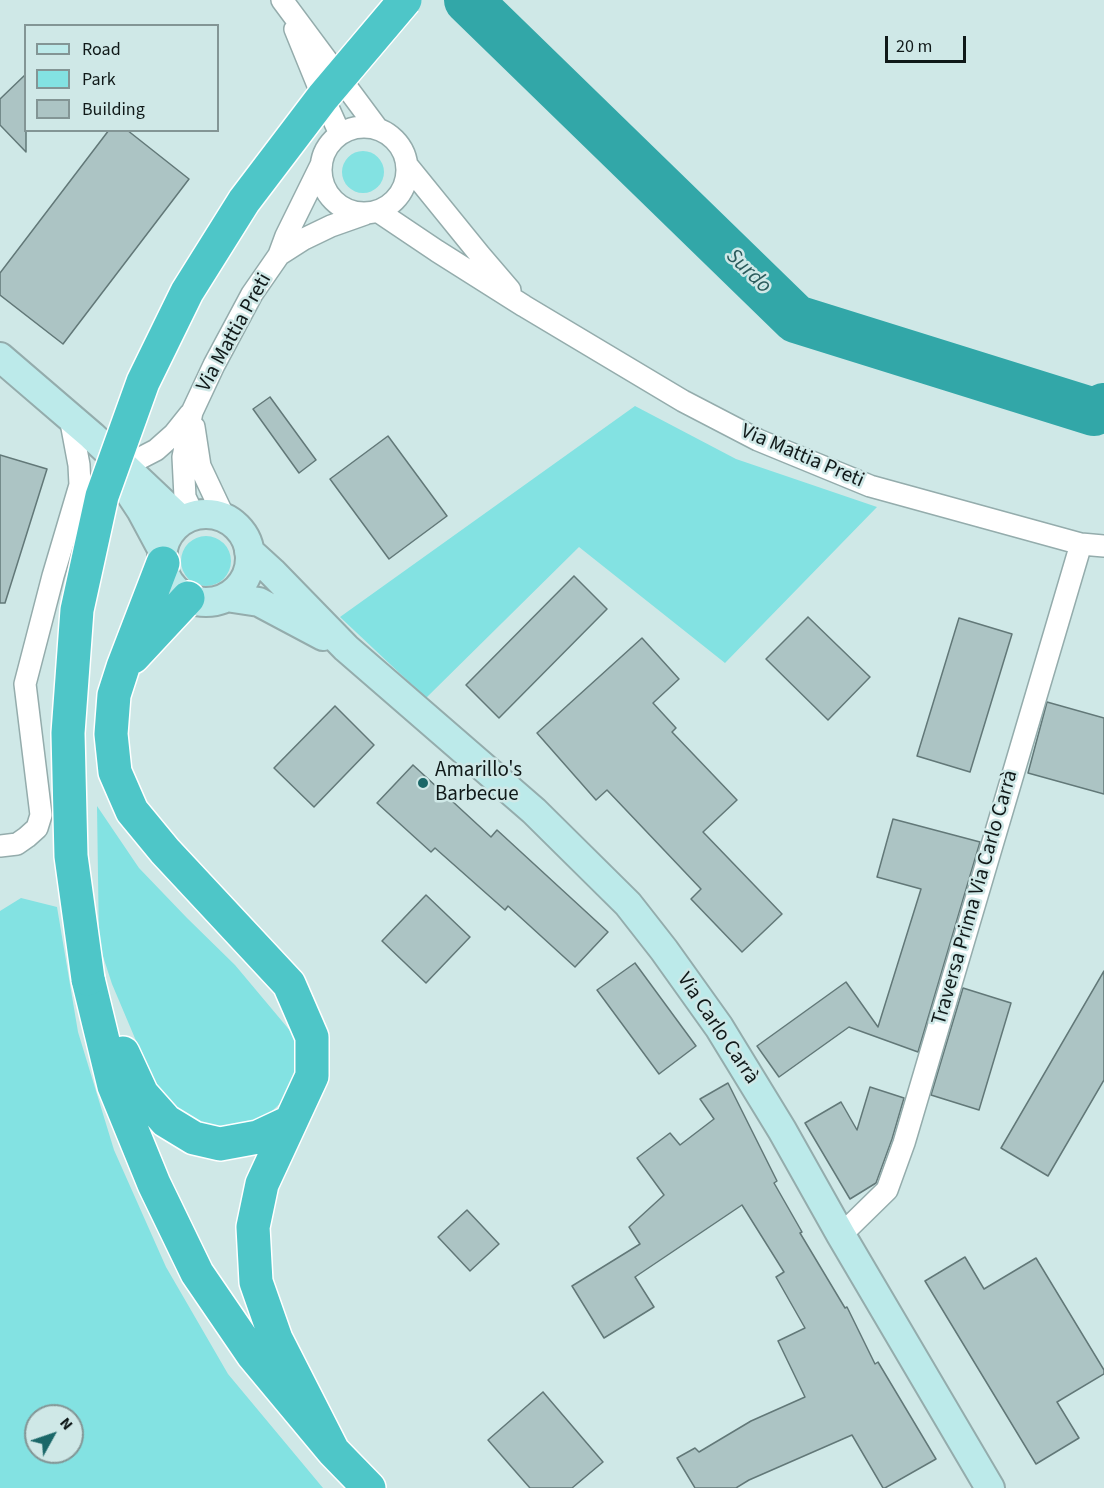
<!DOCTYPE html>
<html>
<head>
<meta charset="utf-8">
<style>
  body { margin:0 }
  #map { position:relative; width:1104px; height:1488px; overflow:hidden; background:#cfe8e7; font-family:"Source Sans 3",sans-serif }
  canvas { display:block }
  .legend { position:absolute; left:24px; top:24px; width:195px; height:108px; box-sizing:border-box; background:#cfe8e7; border:2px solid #839595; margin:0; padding:8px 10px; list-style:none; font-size:18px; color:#101919 }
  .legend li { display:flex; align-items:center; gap:12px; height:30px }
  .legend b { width:30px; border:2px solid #839595 }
  .north { position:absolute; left:24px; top:1404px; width:60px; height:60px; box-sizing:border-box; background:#cfe8e7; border:2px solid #839595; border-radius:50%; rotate:50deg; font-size:16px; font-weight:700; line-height:24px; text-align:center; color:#101919 }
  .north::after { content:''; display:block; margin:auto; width:21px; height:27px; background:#1a6768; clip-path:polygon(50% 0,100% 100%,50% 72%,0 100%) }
  .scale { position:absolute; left:885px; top:36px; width:81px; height:27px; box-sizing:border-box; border:3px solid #101919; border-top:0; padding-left:8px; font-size:18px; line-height:21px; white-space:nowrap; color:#101919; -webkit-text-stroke:4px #cfe8e7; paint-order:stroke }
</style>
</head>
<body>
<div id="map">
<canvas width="1104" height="1488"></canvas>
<ul class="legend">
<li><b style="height:8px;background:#bceaea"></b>Road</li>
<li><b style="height:16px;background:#83e2e2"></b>Park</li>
<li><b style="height:16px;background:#acc4c4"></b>Building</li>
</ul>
<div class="north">N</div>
<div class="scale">20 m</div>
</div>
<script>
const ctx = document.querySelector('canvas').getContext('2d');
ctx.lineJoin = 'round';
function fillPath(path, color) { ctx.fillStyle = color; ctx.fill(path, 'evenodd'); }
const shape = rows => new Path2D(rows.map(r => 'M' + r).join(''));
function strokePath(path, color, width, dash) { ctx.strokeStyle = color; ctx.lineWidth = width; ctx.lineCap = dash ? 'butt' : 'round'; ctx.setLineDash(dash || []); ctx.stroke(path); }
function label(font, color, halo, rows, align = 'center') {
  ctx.font = font + ' "Source Sans 3",sans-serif'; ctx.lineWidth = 5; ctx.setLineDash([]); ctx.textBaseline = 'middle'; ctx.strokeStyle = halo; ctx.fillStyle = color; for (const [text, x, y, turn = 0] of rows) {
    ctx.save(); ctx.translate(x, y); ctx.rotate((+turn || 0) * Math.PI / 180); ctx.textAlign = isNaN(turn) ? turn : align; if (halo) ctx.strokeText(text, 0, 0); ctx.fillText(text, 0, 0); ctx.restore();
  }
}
fillPath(shape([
  '342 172a21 21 0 1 1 42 0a21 21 0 1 1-42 0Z',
  [635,406,736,459,877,507,725,663,579,547,426,698,340,617],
  '181 561a25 25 0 1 1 50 0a25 25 0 1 1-50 0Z',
  [97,806,139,868,187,918,235,965,292,1033,300,1054,298,1073,289,1095,271,1112,249,1125,222,1129,178,1122,156,1088,112,984,99,944],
  [21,898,57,907,78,1032,114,1150,166,1267,228,1374,323,1488,0,1488,0,911],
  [36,1416,72,1416,72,1452,36,1452]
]), '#83e2e2');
strokePath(shape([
  [468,0,796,319,1094,412,1104,407]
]), '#32a7a8', 48);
const building = shape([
  [26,74,26,152,0,125,0,99,26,74],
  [109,130,127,130,189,179,63,344,0,295,0,273,109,130],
  [270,397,316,460,299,473,253,409,270,397],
  [388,436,447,516,389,559,330,479,388,436],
  [0,455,47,469,5,603,0,603,0,455],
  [574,576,607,609,499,718,466,685,574,576],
  [808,617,870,677,828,720,766,659,808,617],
  [959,618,1012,634,970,772,917,756,959,618],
  [642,638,679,679,653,703,676,728,672,732,737,800,703,832,782,914,742,952,691,899,701,889,607,790,596,800,537,733,642,638],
  [1047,702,1104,718,1104,794,1028,773,1047,702],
  [335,706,374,745,314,807,274,768,335,706],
  [413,765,491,837,497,830,608,932,575,967,508,906,505,910,435,848,431,852,377,803,413,765],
  [893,819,980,842,918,1052,849,1027,779,1077,757,1046,846,982,878,1027,921,889,877,877,893,819],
  [426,895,470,937,426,983,382,941,426,895],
  [635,963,696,1046,659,1074,597,990,635,963],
  [1104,971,1104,1080,1048,1176,1001,1148,1104,971],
  [963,988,1011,1003,979,1110,931,1095,963,988],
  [728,1083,777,1181,774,1183,802,1232,800,1233,845,1308,847,1307,875,1364,878,1362,936,1459,885,1488,883,1488,852,1435,749,1480,736,1488,695,1488,677,1458,695,1448,699,1452,751,1421,805,1397,778,1341,805,1328,776,1277,784,1272,742,1205,635,1277,654,1307,604,1338,572,1286,640,1244,629,1227,664,1195,637,1158,670,1133,680,1145,714,1119,700,1099,728,1083],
  [870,1087,904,1098,892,1139,876,1183,850,1199,805,1123,841,1102,857,1130,870,1087],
  [467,1210,499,1244,470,1271,438,1237,467,1210],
  [965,1257,984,1289,1036,1258,1104,1370,1104,1374,1057,1402,1079,1438,1036,1464,925,1281,965,1257],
  [543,1392,603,1462,572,1488,530,1488,488,1440,543,1392]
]);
fillPath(building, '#acc4c4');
strokePath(building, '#627878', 1.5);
const minor = shape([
  [282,0,377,128],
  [295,29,317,83,340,134],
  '321 170a43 43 0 1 1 86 0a43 43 0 1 1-86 0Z',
  [407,165,480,255,510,290],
  [379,212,437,251,524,306,683,401,758,440,870,486,1081,544,1104,546],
  [279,255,304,239,331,226,365,214],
  [194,427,200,466,225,519],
  [125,466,156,450,174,434,190,414],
  [194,516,185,497,183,457,192,412,214,365,252,294,279,255,286,236,321,165],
  [0,846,17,844,27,837,37,828,41,815,25,684,53,576,80,485,79,465,70,417],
  [841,1235,887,1190,904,1143,1081,544]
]);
const secondary = shape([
  [0,357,92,436,182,521],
  [118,475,141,510,163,551],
  '162 558a44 44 0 1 1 88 0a44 44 0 1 1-88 0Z',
  [249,551,272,572,346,648,534,811,628,904,664,950,719,1027,782,1130,841,1235,990,1488],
  [226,597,259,602,323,636]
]);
const trunk = shape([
  [163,563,123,667,114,695,111,734,115,772,132,811,165,851,289,984,312,1037,312,1076,262,1184,253,1227,256,1282,276,1339,333,1451],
  [133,657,188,598],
  [88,979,114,1086,154,1184,197,1273,253,1355,333,1451,369,1488],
  [123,1053,142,1094,166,1121,194,1138,220,1144,258,1137,290,1122]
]);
strokePath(minor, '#94acac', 24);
strokePath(secondary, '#94acac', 32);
strokePath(trunk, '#fff', 36);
strokePath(minor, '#fff', 21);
strokePath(secondary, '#bceaea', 28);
strokePath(trunk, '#4ec6c8', 33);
const trunkBridge = shape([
  [88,979,71,856,68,733,77,610,102,496,143,382,187,292,244,201,323,97,405,0]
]);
strokePath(trunkBridge, '#fff', 36, []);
strokePath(trunkBridge, '#4ec6c8', 33);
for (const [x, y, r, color] of [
  [423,783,6,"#1a6768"]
]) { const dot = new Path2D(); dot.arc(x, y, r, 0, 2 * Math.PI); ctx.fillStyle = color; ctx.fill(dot); strokePath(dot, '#cfe8e7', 2); }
label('21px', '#101919', '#cfe8e7', [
  ["Via Mattia Preti",235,333,-61],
  ["Via Mattia Preti",802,457,23],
  ["Traversa Prima Via Carlo Carrà",976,898,-74],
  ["Via Carlo Carrà",717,1029,56]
]);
label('21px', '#101919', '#cfe8e7', [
  ["Amarillo's",435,771],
  ["Barbecue",435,795]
], 'left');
label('italic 22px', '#2b5b5c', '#cfe8e7', [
  ["Surdo",748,272,44]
]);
</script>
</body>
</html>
